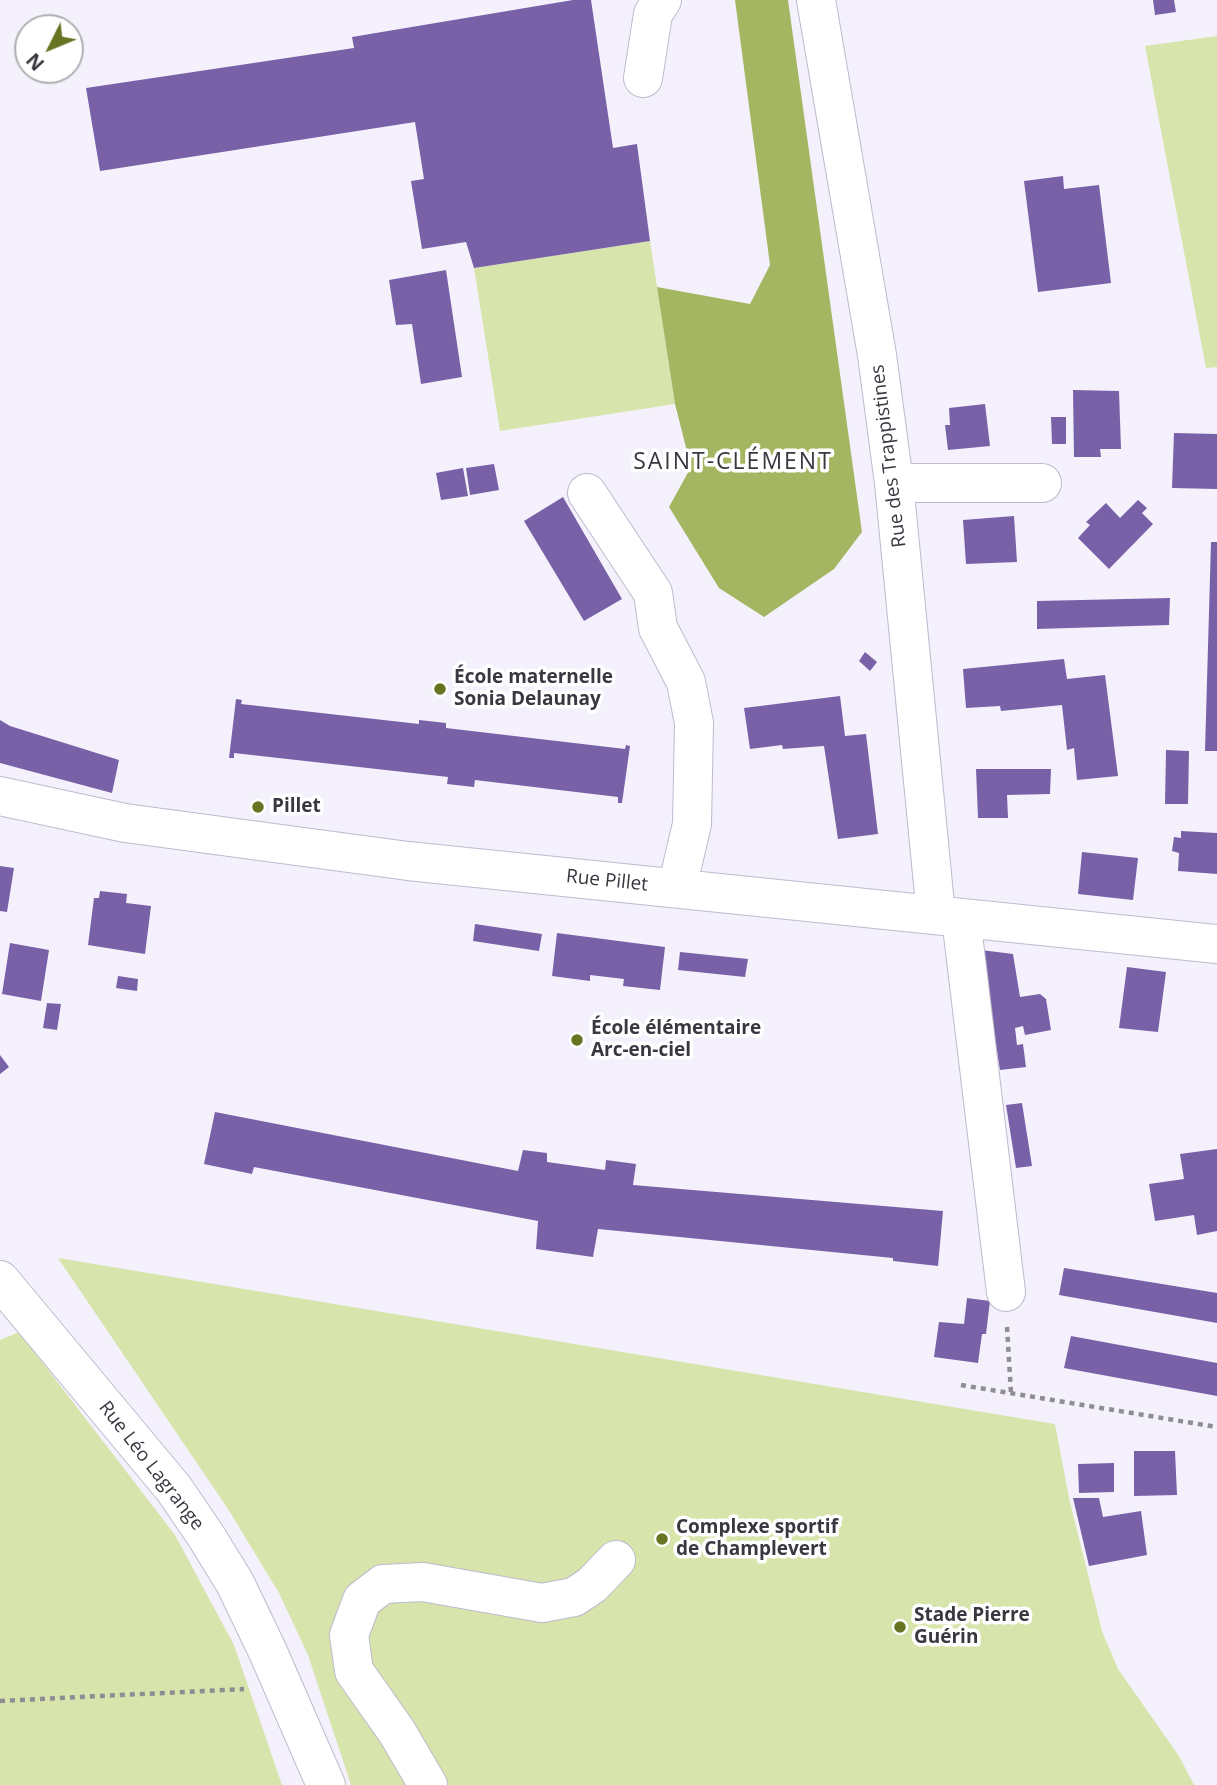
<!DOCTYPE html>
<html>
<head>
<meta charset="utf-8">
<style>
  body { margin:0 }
  #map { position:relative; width:1217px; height:1785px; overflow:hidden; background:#f4f1fd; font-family:"Open Sans",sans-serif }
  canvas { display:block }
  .north { position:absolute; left:14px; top:14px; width:70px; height:70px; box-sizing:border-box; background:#fff; border:2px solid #b0afb2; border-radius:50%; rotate:227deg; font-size:19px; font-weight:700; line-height:28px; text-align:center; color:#39373f }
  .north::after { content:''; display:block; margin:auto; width:24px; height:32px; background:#677421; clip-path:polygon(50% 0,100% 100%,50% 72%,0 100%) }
</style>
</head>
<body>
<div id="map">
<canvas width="1217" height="1785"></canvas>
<div class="north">N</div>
</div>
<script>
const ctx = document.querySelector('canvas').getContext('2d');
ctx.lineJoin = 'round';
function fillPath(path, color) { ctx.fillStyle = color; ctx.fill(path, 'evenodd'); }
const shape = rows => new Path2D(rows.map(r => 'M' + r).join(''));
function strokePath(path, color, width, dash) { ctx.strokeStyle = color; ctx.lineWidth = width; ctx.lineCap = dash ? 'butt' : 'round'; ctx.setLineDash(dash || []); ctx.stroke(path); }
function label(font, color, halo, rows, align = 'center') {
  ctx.font = font + ' "Open Sans",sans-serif'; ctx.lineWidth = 7; ctx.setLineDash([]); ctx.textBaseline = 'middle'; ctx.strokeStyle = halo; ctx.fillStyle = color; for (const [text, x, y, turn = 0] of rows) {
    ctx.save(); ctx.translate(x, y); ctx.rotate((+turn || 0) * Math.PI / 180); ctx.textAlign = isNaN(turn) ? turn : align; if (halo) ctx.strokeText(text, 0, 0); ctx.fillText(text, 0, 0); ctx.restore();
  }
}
fillPath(shape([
  [1217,36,1217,367,1206,368,1145,46],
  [650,241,675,404,500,431,474,268],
  [58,1258,1055,1424,1069,1498,1102,1631,1118,1669,1179,1756,1194,1785,351,1785,308,1655,279,1593,228,1509],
  [19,1332,175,1535,234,1645,282,1785,0,1785,0,1340]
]), '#d7e4ab');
fillPath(shape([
  [735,0,788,0,862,532,834,569,764,617,719,588,669,507,691,467,675,404,657,287,750,304,770,265]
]), '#a5b663');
fillPath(shape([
  [573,0,591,0,613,148,637,144,650,241,474,268,466,242,422,249,411,181,424,179,415,122,100,171,86,88,354,48,352,37],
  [1153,0,1174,0,1176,12,1155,15],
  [1063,176,1064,189,1099,185,1111,283,1038,292,1024,181],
  [446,270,462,377,421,384,412,324,396,325,389,280],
  [1073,390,1119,391,1121,449,1100,449,1101,457,1074,457],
  [985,404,990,446,948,450,945,425,950,425,949,408],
  [1051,417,1066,417,1066,444,1052,444],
  [1174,433,1217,434,1217,489,1172,488],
  [494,464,499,490,470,495,466,468],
  [463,468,468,496,441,500,436,473],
  [563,497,622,599,584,621,524,521],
  [1138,500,1147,508,1142,513,1153,524,1109,569,1078,538,1090,525,1086,522,1106,503,1120,518],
  [1014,516,1017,562,966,564,963,520],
  [1211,542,1217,542,1217,751,1205,751],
  [1170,598,1169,625,1037,629,1037,601],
  [865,652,877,662,870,671,859,661],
  [1064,659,1067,679,1105,675,1118,776,1077,780,1074,748,1067,750,1062,705,1001,711,1000,706,966,708,963,669],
  [840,696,845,736,866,734,878,834,838,839,824,746,783,749,782,745,750,749,744,708],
  [236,699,242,700,241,704,419,724,419,720,446,723,446,728,625,749,626,745,630,746,622,803,618,803,618,797,475,780,474,787,447,784,448,777,234,753,234,758,229,758],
  [0,720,10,726,119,760,112,793,0,763],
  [1166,750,1189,751,1188,804,1165,804],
  [976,769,1051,769,1050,794,1007,795,1008,818,978,818],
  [1181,831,1217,833,1217,874,1178,871,1179,853,1172,851,1174,837,1181,838],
  [1082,852,1138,858,1133,900,1078,894],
  [0,866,14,868,7,912,0,911],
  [100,891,127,894,126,903,151,906,145,954,88,945,94,898,99,898],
  [475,924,542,934,539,951,473,941],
  [557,933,665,947,660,990,623,986,624,979,590,975,590,981,552,976],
  [10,943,49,950,41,1001,2,994],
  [981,950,1013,954,1020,997,1040,994,1046,999,1051,1030,1025,1035,1023,1026,1015,1028,1017,1045,1023,1044,1026,1067,1000,1070],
  [680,952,748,959,745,977,678,970],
  [1127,967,1166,972,1158,1032,1119,1028],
  [118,976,138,979,137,991,116,988],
  [47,1003,61,1004,57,1030,43,1028],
  [0,1055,9,1067,0,1074],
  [1022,1103,1032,1166,1016,1168,1006,1105],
  [215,1112,518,1171,523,1150,547,1153,547,1162,605,1170,606,1160,636,1164,633,1185,943,1211,938,1266,893,1261,893,1258,598,1229,593,1257,536,1249,538,1221,254,1167,252,1174,204,1164],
  [1217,1149,1217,1231,1197,1235,1194,1215,1155,1221,1149,1184,1184,1179,1180,1154],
  [1064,1268,1217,1293,1217,1323,1059,1295],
  [967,1298,990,1301,986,1334,982,1334,978,1363,934,1357,939,1322,964,1324],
  [1071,1336,1217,1363,1217,1396,1064,1368],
  [1134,1451,1175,1451,1177,1495,1134,1496],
  [1114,1463,1114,1492,1079,1493,1078,1464],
  [1073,1498,1099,1498,1103,1517,1141,1511,1147,1555,1089,1566]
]), '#7861a7');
const minor = shape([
  [816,0,877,355,894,483,936,915],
  [643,78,653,14,662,0],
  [894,483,1042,483],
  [587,493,653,593,658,628,686,682,694,723,692,824,677,888],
  [0,796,125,823,408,861,1217,944],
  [961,918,1006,1292],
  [0,1280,174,1489,206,1536,235,1583,268,1652,326,1785],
  [428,1785,397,1732,354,1671,349,1635,362,1600,383,1584,423,1582,542,1603,574,1597,592,1585,616,1560]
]);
strokePath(minor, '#bfbacd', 40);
strokePath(shape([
  [1007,1327,1011,1393],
  [961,1385,1217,1427],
  [0,1701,244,1689]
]), '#8f8c96', 4.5, [5, 5]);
strokePath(minor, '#fff', 38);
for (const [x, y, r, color] of [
  [440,689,7,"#677421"],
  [258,807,7,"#677421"],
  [577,1040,7,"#677421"],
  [662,1539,7,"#677421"],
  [900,1627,7,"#677421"]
]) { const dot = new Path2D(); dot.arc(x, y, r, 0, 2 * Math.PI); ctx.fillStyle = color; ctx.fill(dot); strokePath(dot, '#fff', 2.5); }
label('19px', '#39373f', '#fff', [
  ["Rue des Trappistines",889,456,-97],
  ["Rue Pillet",607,881,6],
  ["Rue Léo Lagrange",151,1466,52]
]);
label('bold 19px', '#39373f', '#fff', [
  ["École maternelle",454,678],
  ["Sonia Delaunay",454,700],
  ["Pillet",272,807],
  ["École élémentaire",591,1029],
  ["Arc-en-ciel",591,1051],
  ["Complexe sportif",676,1528],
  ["de Champlevert",676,1550],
  ["Stade Pierre",914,1616],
  ["Guérin",914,1638]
], 'left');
ctx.letterSpacing = '2px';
label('23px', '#39373f', '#fff', [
  ["SAINT-CLÉMENT",733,462]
]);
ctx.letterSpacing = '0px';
</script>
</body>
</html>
